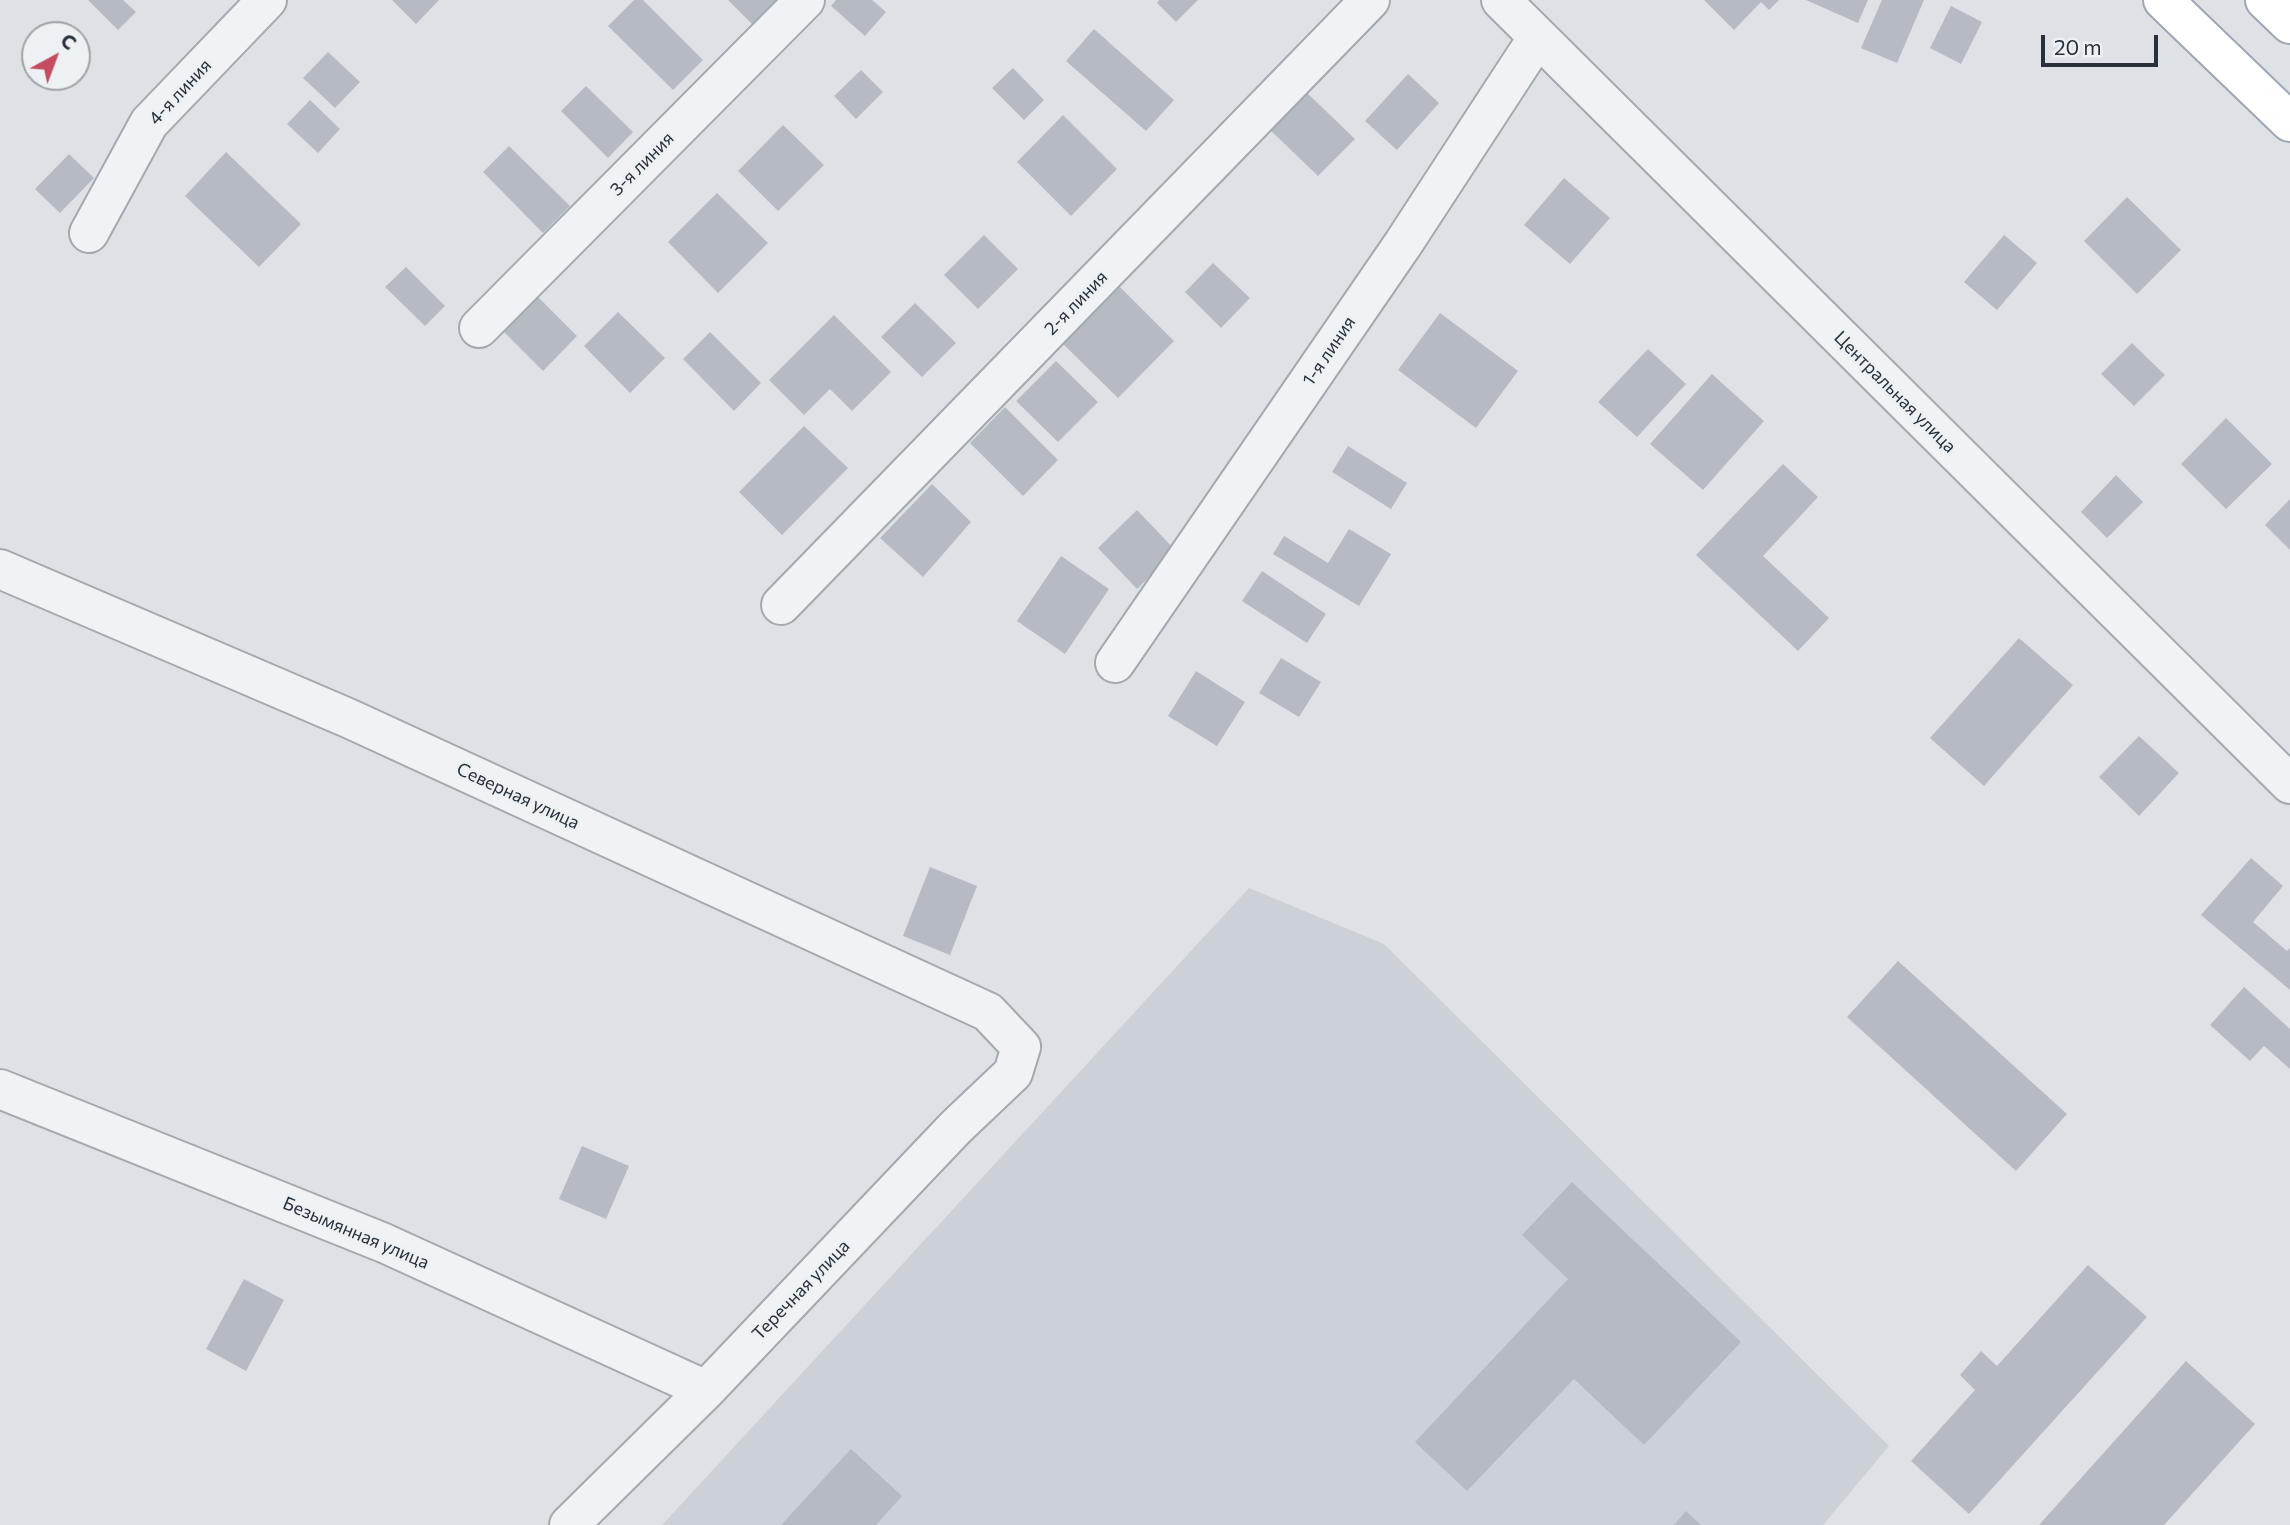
<!DOCTYPE html>
<html>
<head>
<meta charset="utf-8">
<style>
  body { margin:0 }
  #map { position:relative; width:2290px; height:1525px; overflow:hidden; background:#dee2e7; font-family:Commissioner,sans-serif }
  canvas { display:block }
  .north { position:absolute; left:21px; top:21px; width:70px; height:70px; box-sizing:border-box; background:#edf1f4; border:2px solid #9ea4aa; border-radius:50%; rotate:41deg; font-size:19px; font-weight:700; line-height:28px; text-align:center; color:#28303c }
  .north::after { content:''; display:block; margin:auto; width:24px; height:32px; background:#c44b60; clip-path:polygon(50% 0,100% 100%,50% 72%,0 100%) }
  .scale { position:absolute; left:2041px; top:35px; width:117px; height:32px; box-sizing:border-box; border:4px solid #28303c; border-top:0; padding-left:9px; font-size:21px; line-height:24px; white-space:nowrap; color:#28303c; -webkit-text-stroke:5px #edf1f4; paint-order:stroke }
</style>
</head>
<body>
<div id="map">
<canvas width="2290" height="1525"></canvas>
<div class="north">С</div>
<div class="scale">20 m</div>
</div>
<script>
const ctx = document.querySelector('canvas').getContext('2d');
ctx.lineJoin = 'round';
function fillPath(path, color) { ctx.fillStyle = color; ctx.fill(path, 'evenodd'); }
const shape = rows => new Path2D(rows.map(r => 'M' + r).join(''));
function strokePath(path, color, width, dash) { ctx.strokeStyle = color; ctx.lineWidth = width; ctx.lineCap = dash ? 'butt' : 'round'; ctx.setLineDash(dash || []); ctx.stroke(path); }
function label(font, color, halo, rows, align = 'center') {
  ctx.font = font + ' Commissioner,sans-serif'; ctx.lineWidth = 6; ctx.setLineDash([]); ctx.textBaseline = 'middle'; ctx.strokeStyle = halo; ctx.fillStyle = color; for (const [text, x, y, turn = 0] of rows) {
    ctx.save(); ctx.translate(x, y); ctx.rotate((+turn || 0) * Math.PI / 180); ctx.textAlign = isNaN(turn) ? turn : align; if (halo) ctx.strokeText(text, 0, 0); ctx.fillText(text, 0, 0); ctx.restore();
  }
}
fillPath(shape([
  [1249,888,1384,944,1889,1446,1823,1525,662,1525]
]), '#ccd1d8');
fillPath(shape([
  [88,0,123,0,136,12,118,30],
  [392,0,439,0,416,24],
  [634,0,643,0,703,60,673,90,608,26],
  [728,0,782,0,755,27],
  [836,0,872,0,886,12,865,36,831,6],
  [1159,0,1198,0,1176,22,1157,3],
  [1704,0,1779,0,1769,10,1761,2,1734,30],
  [1806,0,1868,0,1858,23],
  [1882,0,1924,0,1897,63,1861,48],
  [1951,6,1982,22,1961,64,1930,48],
  [1094,29,1174,100,1146,131,1066,61],
  [328,52,360,82,335,108,303,78],
  [1013,68,1044,100,1024,120,992,88],
  [861,70,883,92,856,119,834,96],
  [1408,74,1439,103,1397,150,1365,121],
  [586,86,633,132,608,158,561,111],
  [1303,89,1355,139,1318,176,1266,126],
  [310,100,340,129,318,153,287,124],
  [1063,115,1117,169,1071,216,1017,162],
  [783,125,824,165,778,211,738,171],
  [509,146,570,206,543,233,483,172],
  [226,152,301,224,259,267,185,196],
  [69,154,94,178,60,213,35,189],
  [1564,178,1610,218,1570,264,1524,225],
  [717,193,768,243,718,293,668,242],
  [2127,197,2181,250,2137,294,2084,241],
  [984,235,1018,269,978,309,944,275],
  [2004,235,2037,263,1997,310,1964,282],
  [1213,263,1250,298,1221,328,1185,292],
  [406,267,445,306,425,326,385,287],
  [1119,286,1174,341,1118,398,1062,343],
  [530,289,577,336,543,371,495,323],
  [915,303,956,343,922,377,881,337],
  [618,312,665,358,630,393,584,346],
  [1440,313,1518,371,1476,428,1398,370],
  [834,315,891,372,852,411,830,389,804,415,769,380],
  [710,332,761,383,734,411,683,359],
  [2132,343,2165,375,2134,406,2101,374],
  [1648,349,1686,384,1637,437,1598,402],
  [1056,361,1098,402,1058,442,1016,401],
  [1712,374,1764,421,1703,490,1650,444],
  [1005,407,1058,460,1023,496,970,443],
  [2226,418,2272,464,2226,509,2181,464],
  [804,426,848,468,782,535,739,492],
  [1348,446,1407,483,1391,509,1332,472],
  [1783,464,1818,497,1763,556,1829,618,1798,651,1696,555],
  [2116,475,2143,502,2107,538,2081,512],
  [932,484,971,522,923,577,880,538],
  [2290,499,2290,550,2265,525],
  [1137,510,1176,551,1137,589,1098,548],
  [1349,529,1391,554,1359,606,1273,554,1284,536,1328,563],
  [1061,556,1109,589,1065,654,1017,621],
  [1262,571,1326,614,1307,643,1242,601],
  [2019,638,2073,685,1984,786,1930,738],
  [1281,658,1321,682,1299,717,1259,693],
  [1196,671,1245,702,1217,746,1168,716],
  [2139,736,2179,773,2139,816,2099,777],
  [2251,858,2283,886,2253,922,2287,951,2290,948,2290,990,2201,915],
  [930,867,977,886,950,955,903,936],
  [1898,961,2067,1114,2016,1171,1847,1017],
  [2244,987,2290,1029,2290,1069,2264,1046,2250,1061,2210,1025],
  [582,1146,629,1166,606,1219,559,1199],
  [1572,1182,1741,1342,1644,1445,1574,1379,1467,1491,1415,1442,1568,1279,1522,1235],
  [2088,1265,2147,1317,1969,1514,1911,1461,1975,1390,1960,1375,1981,1351,1997,1366],
  [244,1279,284,1300,246,1371,206,1349],
  [2186,1361,2255,1424,2164,1525,2039,1525],
  [851,1449,902,1496,876,1525,781,1525],
  [1686,1511,1701,1525,1674,1525]
]), '#b6bbc3');
const minor = shape([
  [1501,0,2290,784],
  [89,233,149,123,267,0],
  [479,328,805,0],
  [0,569,348,718,988,1012,1021,1047,1013,1073,956,1127,706,1390,569,1525],
  [781,605,1370,0],
  [1115,663,1403,244,1538,37],
  [0,1089,384,1243,706,1390]
]);
const major = shape([
  [2163,0,2290,122],
  [2265,0,2290,24]
]);
strokePath(minor, '#a4a9b0', 42);
strokePath(major, '#9ea6b1', 42);
strokePath(minor, '#f1f2f5', 38);
strokePath(major, '#fff', 38);
label('18px', '#28303c', '#edf1f4', [
  ["4-я линия",180,92,-47],
  ["3-я линия",642,164,-45],
  ["2-я линия",1076,303,-46],
  ["1-я линия",1329,351,-56],
  ["Центральная улица",1895,392,45],
  ["Северная улица",518,796,25],
  ["Безымянная улица",356,1233,23],
  ["Теречная улица",801,1290,-46]
]);
</script>
</body>
</html>
